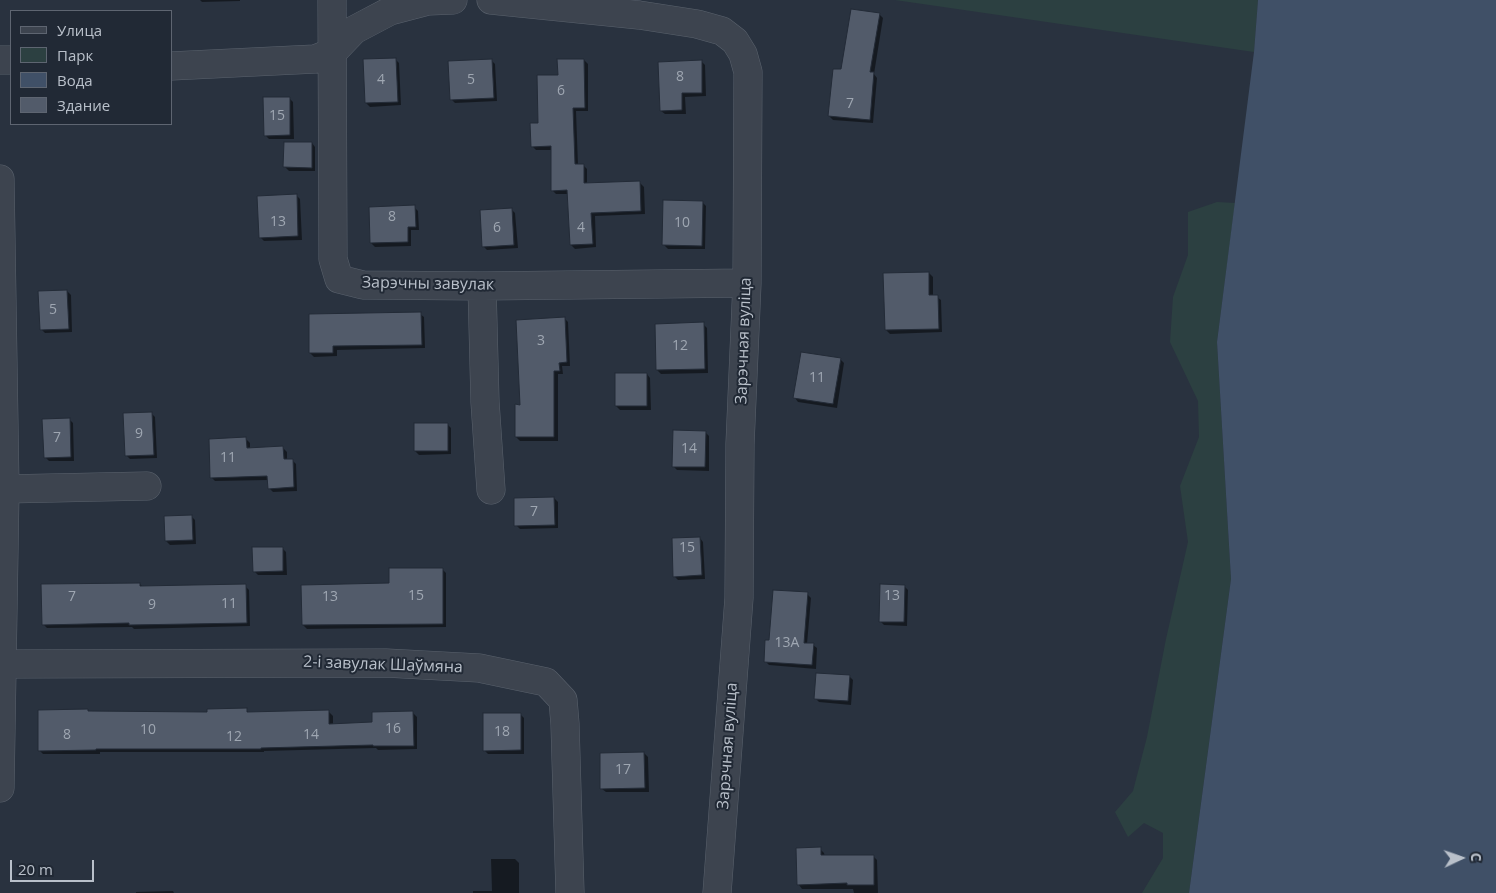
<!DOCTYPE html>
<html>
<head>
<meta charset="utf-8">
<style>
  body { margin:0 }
  #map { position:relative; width:1496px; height:893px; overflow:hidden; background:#29323f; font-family:"Open Sans",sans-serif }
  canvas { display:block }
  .legend { position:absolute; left:10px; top:10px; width:162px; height:115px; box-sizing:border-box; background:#212935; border:1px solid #5e6571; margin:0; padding:6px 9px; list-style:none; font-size:15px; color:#b9c0ca }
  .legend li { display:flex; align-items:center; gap:10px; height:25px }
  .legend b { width:25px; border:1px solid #5e6571 }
  .north { position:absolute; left:1436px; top:833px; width:50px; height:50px; -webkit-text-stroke:4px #212935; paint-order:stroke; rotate:87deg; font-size:14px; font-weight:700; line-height:20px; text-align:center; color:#b9c0ca }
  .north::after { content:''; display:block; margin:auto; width:18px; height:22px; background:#b9c0ca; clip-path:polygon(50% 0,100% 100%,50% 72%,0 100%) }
  .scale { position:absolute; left:10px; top:860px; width:84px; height:22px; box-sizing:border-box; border:2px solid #b9c0ca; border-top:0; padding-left:6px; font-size:15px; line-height:18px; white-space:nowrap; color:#b9c0ca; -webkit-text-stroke:4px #212935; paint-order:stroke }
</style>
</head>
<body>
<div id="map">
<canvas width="1496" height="893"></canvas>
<ul class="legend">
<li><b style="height:6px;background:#3d444f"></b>Улица</li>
<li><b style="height:14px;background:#2c4041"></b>Парк</li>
<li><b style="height:14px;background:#405067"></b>Вода</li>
<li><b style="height:14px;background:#525b6a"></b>Здание</li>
</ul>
<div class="north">С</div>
<div class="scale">20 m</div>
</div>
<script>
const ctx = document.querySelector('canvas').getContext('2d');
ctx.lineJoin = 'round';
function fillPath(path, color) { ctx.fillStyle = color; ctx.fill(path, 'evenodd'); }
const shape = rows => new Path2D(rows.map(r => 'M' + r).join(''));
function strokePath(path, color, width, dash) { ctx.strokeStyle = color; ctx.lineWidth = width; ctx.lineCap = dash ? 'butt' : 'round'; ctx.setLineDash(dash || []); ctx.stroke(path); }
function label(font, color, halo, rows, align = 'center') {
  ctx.font = font + ' "Open Sans",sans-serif'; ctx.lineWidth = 4; ctx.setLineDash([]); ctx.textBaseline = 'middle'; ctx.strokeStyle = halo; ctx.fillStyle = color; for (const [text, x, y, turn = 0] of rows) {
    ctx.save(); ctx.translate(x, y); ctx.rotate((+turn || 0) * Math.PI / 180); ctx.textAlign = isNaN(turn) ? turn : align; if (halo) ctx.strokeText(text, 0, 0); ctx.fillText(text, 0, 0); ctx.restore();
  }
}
fillPath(shape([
  [895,0,1258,0,1254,52],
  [1217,202,1235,203,1217,342,1231,579,1189,893,1142,893,1163,858,1163,833,1144,823,1128,837,1115,812,1133,791,1147,737,1166,639,1188,542,1180,486,1199,437,1198,401,1170,342,1173,297,1188,255,1188,212]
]), '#2c4041');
fillPath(shape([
  [1258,0,1496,0,1496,893,1189,893,1231,579,1217,342,1254,52]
]), '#405067');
fillPath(shape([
  [200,0,240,0,240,1,202,2],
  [879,14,883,18,874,74,877,78,873,123,833,120,829,116,842,71],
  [395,59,399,63,401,105,370,107,366,103],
  [491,60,495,64,497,101,455,103,451,99],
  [584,60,588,64,588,111,576,111,578,165,583,165,587,169,587,185,640,183,644,187,645,214,595,216,596,247,575,249,571,245,568,194,556,194,552,190,552,150,536,150,532,146,559,76],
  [701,61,705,65,706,96,685,97,686,114,665,114,661,111],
  [289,98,293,102,294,139,269,139,265,135],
  [312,143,315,147,315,171,289,171,285,167],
  [296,195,300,199,302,240,264,241,260,237],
  [702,202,706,206,705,249,668,249,664,245],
  [414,207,418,211,419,230,411,230,411,246,375,247,371,243],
  [511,209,515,213,518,248,487,250,483,246],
  [929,273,933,277,933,297,937,297,941,300,942,332,890,334,886,330],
  [67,291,71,295,72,332,45,333,41,329],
  [420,314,424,317,425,348,337,350,337,356,314,357,310,353],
  [564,318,568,322,570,366,562,366,563,374,558,374,558,441,520,441,516,437,522,406],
  [703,324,707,328,708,373,661,374,657,370],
  [840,359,844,363,837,408,798,402,795,398],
  [647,374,650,378,651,410,620,410,616,406],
  [151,413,155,417,157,458,130,459,126,455],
  [69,419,73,423,74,461,49,461,45,457],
  [447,424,451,428,451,454,419,455,415,451],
  [705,432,709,436,709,471,677,470,673,466],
  [246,439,250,443,250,449,283,448,287,452,287,460,292,460,296,464,297,491,273,492,269,488,268,480,215,481,211,477],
  [554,498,558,502,558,528,520,529,516,525],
  [191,516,195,520,196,544,170,545,166,541],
  [700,538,703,542,705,579,678,580,674,576],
  [282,548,286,552,287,575,258,575,254,571],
  [442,569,446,573,446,627,307,629,303,625,390,585],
  [140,584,143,587,245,586,249,590,250,626,134,629,132,627,47,628,43,624],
  [904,586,908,590,907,626,884,625,880,621],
  [807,594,811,598,807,644,813,645,817,648,816,669,769,665,765,661,770,642],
  [849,676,853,680,851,705,819,702,815,698],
  [246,710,250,714,329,712,333,716,333,725,374,723,413,713,417,717,417,749,378,750,376,748,264,751,264,752,100,752,100,754,43,754,39,750,89,712,208,714],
  [520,714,524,718,524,754,488,754,484,750],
  [644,753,648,757,649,792,606,792,602,789],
  [798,849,820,849,824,853,825,857,873,856,877,860,878,893,854,893,853,889,802,889,799,885],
  [491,859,515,859,519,863,519,893,473,893,473,891,492,891],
  [173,891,174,893,136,893,136,892]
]), '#0007');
const building = shape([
  [851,9,880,13,870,72,874,72,870,120,828,116,833,69,841,69,851,9],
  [396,58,398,102,365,103,363,59,396,58],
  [492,59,494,98,450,100,448,61,492,59],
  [557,59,584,59,585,108,573,108,575,164,584,164,584,183,640,181,641,211,591,213,593,244,570,245,567,190,551,191,551,146,531,147,530,123,538,123,537,75,558,75,557,59],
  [702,60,702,93,682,93,682,110,660,111,658,62,702,60],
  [263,97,290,97,290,135,264,136,263,97],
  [284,142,312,142,312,168,283,167,284,142],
  [297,194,298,236,259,238,257,196,297,194],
  [663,200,703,201,702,246,662,245,663,200],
  [415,205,416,227,408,227,408,242,370,243,369,207,415,205],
  [512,208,514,245,482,247,480,210,512,208],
  [929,272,929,295,938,295,939,329,885,330,883,273,929,272],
  [67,290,69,329,40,330,38,291,67,290],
  [421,312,422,345,333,346,333,353,309,353,309,314,421,312],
  [565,317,567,362,559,363,560,371,554,371,554,437,515,437,515,404,520,405,516,320,565,317],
  [704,322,705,369,656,370,655,324,704,322],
  [801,352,841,358,833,404,793,398,801,352],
  [615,373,647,373,647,406,615,406,615,373],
  [152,412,154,455,125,456,123,413,152,412],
  [70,418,71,457,44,458,42,419,70,418],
  [414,423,448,423,448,451,414,451,414,423],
  [673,430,706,431,705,467,672,467,673,430],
  [246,437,247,448,283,446,284,459,293,459,294,487,268,489,267,476,210,478,209,439,246,437],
  [554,497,555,525,514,526,514,498,554,497],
  [192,515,193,540,165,541,164,516,192,515],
  [700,537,702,575,673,577,672,538,700,537],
  [252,547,283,547,283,571,253,572,252,547],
  [389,568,443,568,443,624,302,625,301,585,389,583,389,568],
  [140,583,140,586,246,584,247,623,129,625,129,623,42,625,41,584,140,583],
  [880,584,905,585,904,622,879,622,880,584],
  [773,590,808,592,804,643,814,643,812,665,764,662,765,640,769,640,773,590],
  [816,673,850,675,848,701,814,699,816,673],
  [247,708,247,712,329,710,329,724,372,722,372,712,413,711,414,746,373,746,373,745,261,748,261,749,96,749,96,750,38,751,38,710,88,709,88,711,207,712,207,709,247,708],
  [483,713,521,713,521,750,483,751,483,713],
  [644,752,645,788,600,789,600,753,644,752],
  [821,847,821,855,874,855,874,885,847,885,847,883,797,885,796,848,821,847]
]);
fillPath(building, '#525b6a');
strokePath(building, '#232b37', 1);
const minor = shape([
  [332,0,333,259,339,279,363,285,482,286,747,283],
  [491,0,639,15,697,24,722,31,735,41,743,54,748,72,747,283,740,444,739,598,717,893],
  [0,60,11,60],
  [171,66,315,59,333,52,354,30,390,11,428,1,453,0],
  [0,179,5,489,0,788],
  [482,286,485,402,491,490],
  [5,489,147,486],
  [0,664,386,663,479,668,546,682,563,700,565,724,570,893]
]);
strokePath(minor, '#5a626d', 29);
strokePath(minor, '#3d444f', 28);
label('14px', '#9fa7b2', null, [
  ["8",680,77],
  ["4",381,80],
  ["5",471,80],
  ["6",561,91],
  ["7",850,104],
  ["15",277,116],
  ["8",392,217],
  ["13",278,222],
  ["10",682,223],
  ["6",497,228],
  ["4",581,228],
  ["5",53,310],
  ["3",541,341],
  ["12",680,346],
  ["11",817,378],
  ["9",139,434],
  ["7",57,438],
  ["14",689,449],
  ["11",228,458],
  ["7",534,512],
  ["15",687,548],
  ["15",416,596],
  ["13",892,596],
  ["7",72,597],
  ["13",330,597],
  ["11",229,604],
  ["9",152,605],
  ["13А",787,643],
  ["16",393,729],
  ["10",148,730],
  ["18",502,732],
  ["8",67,735],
  ["14",311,735],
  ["12",234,737],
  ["17",623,770]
]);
label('16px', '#b9c0ca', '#212935', [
  ["Зарэчны завулак",428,284,1],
  ["Зарэчная вуліца",744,341,-88],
  ["2-і завулак Шаўмяна",383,665,2],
  ["Зарэчная вуліца",728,746,-86]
]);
</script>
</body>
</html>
